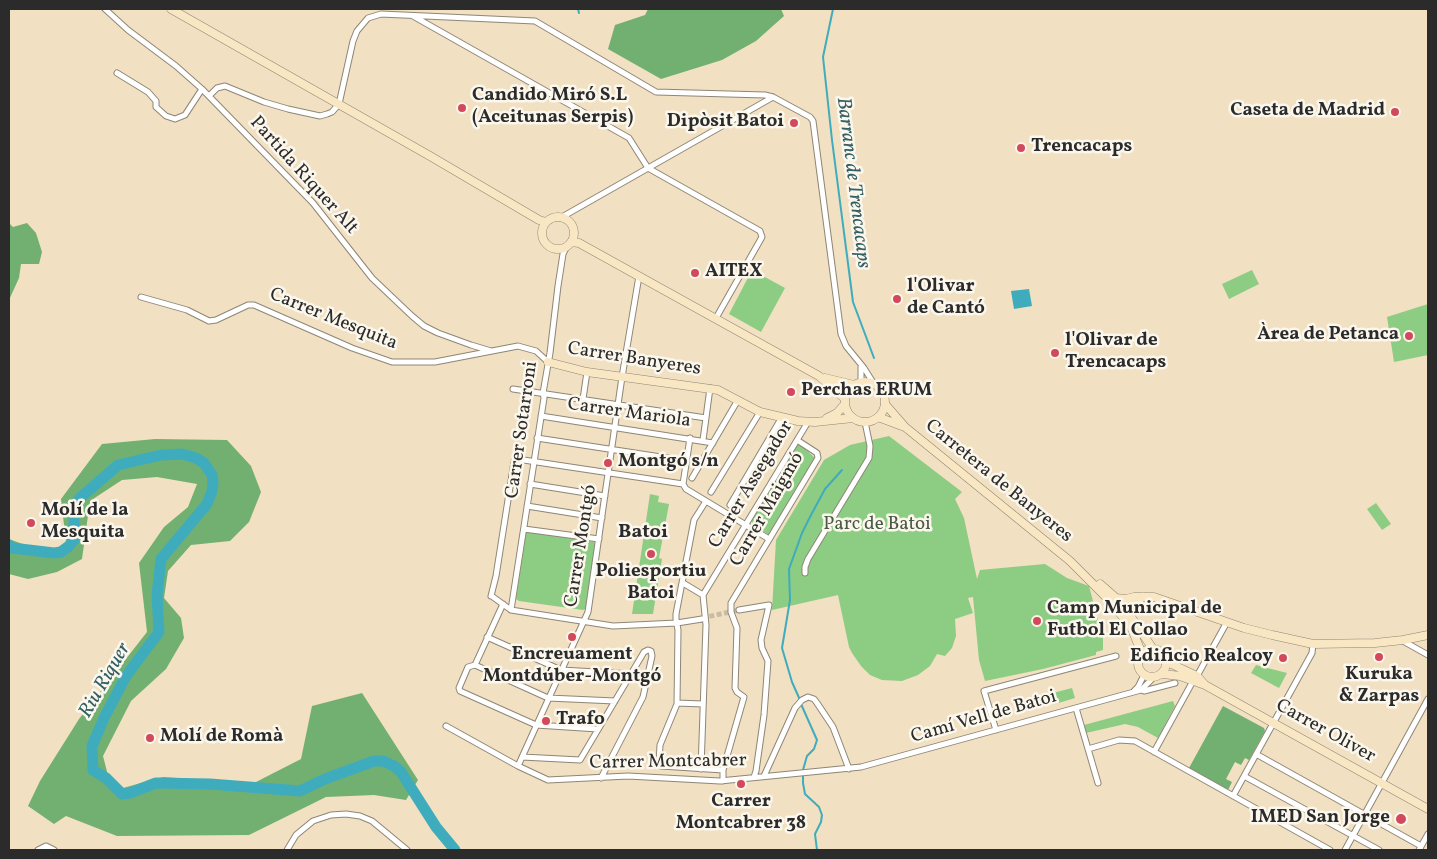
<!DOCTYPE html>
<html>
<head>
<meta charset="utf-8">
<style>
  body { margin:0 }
  #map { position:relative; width:1437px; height:859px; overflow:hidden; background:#f1e0c2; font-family:Vollkorn,serif }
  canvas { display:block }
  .frame { position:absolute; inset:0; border:10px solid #2b2b2b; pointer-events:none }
</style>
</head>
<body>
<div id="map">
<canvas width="1437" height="859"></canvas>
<div class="frame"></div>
</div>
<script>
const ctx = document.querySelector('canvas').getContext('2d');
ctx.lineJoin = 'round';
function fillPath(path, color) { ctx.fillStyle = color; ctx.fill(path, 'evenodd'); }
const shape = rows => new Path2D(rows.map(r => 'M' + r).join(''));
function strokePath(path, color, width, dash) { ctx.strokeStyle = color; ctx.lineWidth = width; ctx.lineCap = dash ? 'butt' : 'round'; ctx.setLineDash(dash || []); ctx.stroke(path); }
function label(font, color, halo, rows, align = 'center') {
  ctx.font = font + ' Vollkorn,serif'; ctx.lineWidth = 5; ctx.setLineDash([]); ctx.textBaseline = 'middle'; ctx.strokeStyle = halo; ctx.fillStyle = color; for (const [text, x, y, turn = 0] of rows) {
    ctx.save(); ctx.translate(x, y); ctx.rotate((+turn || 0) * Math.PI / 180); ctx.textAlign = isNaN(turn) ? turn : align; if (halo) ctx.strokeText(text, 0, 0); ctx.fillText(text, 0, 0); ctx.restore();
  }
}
fillPath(shape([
  [752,270,785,288,761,332,729,314],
  [1252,270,1259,284,1229,299,1222,284],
  [1428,304,1428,355,1394,362,1387,317],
  [889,436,962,492,955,499,964,518,977,579,980,570,1045,564,1067,578,1089,586,1103,639,1103,650,1096,652,1096,655,1043,669,985,681,979,660,973,597,968,598,973,613,955,619,956,636,952,648,945,656,937,654,930,666,918,675,902,681,882,680,870,675,861,666,852,653,849,647,838,595,772,610,776,540,824,460,850,445],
  [800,444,815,458,769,535,753,524,751,521,797,445],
  [650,494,659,496,658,502,669,504,659,558,662,559,653,614,632,614],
  [1376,503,1391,524,1382,530,1367,509],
  [530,532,594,542,595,545,586,609,583,610,519,601,516,599,526,533],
  [1256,665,1287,673,1279,688,1251,673],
  [1072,688,1075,698,1052,705,1049,694],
  [1173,701,1175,706,1158,738,1138,727,1125,724,1086,733,1084,725]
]), '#8dcc83');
fillPath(shape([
  [648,9,781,9,784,16,756,41,722,60,661,79,608,49,615,25,645,15],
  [9,223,13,227,27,223,36,233,42,252,39,264,21,264,19,278,9,300],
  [155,439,227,440,251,466,261,492,249,522,230,541,191,545,168,571,164,598,181,618,184,638,166,669,131,701,103,756,112,791,163,777,254,783,301,759,312,706,362,693,418,780,406,800,374,795,326,797,249,835,117,836,66,816,54,824,28,806,40,781,79,719,147,632,139,563,164,527,188,507,197,484,157,477,122,480,90,501,82,559,57,572,28,579,9,574,9,539,49,554,66,542,61,499,102,444],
  [1223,706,1264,728,1265,731,1249,760,1245,758,1241,765,1235,762,1226,779,1232,782,1228,790,1189,768]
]), '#72b071');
fillPath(shape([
  [1029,289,1032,306,1014,309,1011,291]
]), '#3facbd');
strokePath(shape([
  [578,9,579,13],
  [833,9,823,57,832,140,853,302,874,358],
  [800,700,792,682,782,648,790,600,789,569,802,533,811,515,825,489,842,470],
  [801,704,817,740,814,749,807,756,803,770,803,783,805,794,819,807,822,815,821,822,815,834,817,850]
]), '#3facbd', 2);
strokePath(shape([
  [9,545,12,548,54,553,61,552,69,546,74,540,74,513,75,506,80,498,118,465,161,455,182,454,196,458,204,463,212,475,213,482,212,491,207,504,161,559,157,595,159,632,126,676,104,718,92,746,93,770,106,778,122,794,130,793,156,783,210,784,300,791,325,779,374,761,383,761,394,766,401,772,436,827,455,850]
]), '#3facbd', 11);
strokePath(shape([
  [702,618,739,610]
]), '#c9bca4', 5, [5, 2.5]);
const street = shape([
  [105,9,128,30,176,66,202,89,313,203,372,278,412,316,424,326,438,333,471,345,491,351],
  [413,16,629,138,648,168,760,231,762,237,716,318],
  [117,73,148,92,156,101,156,107,166,116,175,119,185,115,202,89],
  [209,96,217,88,225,86,264,102,288,109,320,116,327,114,332,112,339,104,353,41,357,31,368,18,381,14,535,21,656,92,765,95,773,97,810,117,813,121,841,334,846,346,864,368,874,384],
  [562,217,773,97],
  [141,297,187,310,209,321,216,320,248,305,254,305,352,348,392,362,435,362,518,346,536,351,548,362],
  [861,367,861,382],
  [513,389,706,418],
  [583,399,587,372],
  [541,416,713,443],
  [537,438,687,461],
  [703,440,710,388],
  [692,478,738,400],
  [530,484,605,496],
  [683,484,690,438],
  [711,492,760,412],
  [706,501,694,520,676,614,676,619,678,630,677,704,660,745,659,763,661,766,723,770],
  [730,505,782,417],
  [527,506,602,518],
  [524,529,599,539],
  [805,573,805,567,808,559,869,458,870,446,865,422],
  [683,583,703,595],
  [491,596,496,576,514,462,517,459,683,484,686,489,769,539],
  [493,597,511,610,613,626,677,623,702,619],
  [503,604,475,665,468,667,459,688,460,691,536,725,598,729],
  [511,610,544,398,543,393,550,353,558,286,563,254,567,246],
  [739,610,769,605,761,640,762,648,768,661,764,715,756,771,754,777],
  [487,637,561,670,631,674],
  [1403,641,1428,655],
  [475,665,548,698,615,701],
  [1197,676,1227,622],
  [1141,690,1144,691,1175,683],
  [1134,691,1138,687,1144,675],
  [677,703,703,704],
  [1076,708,1098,783],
  [446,726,518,766,548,780,628,776,720,781,861,767,1141,690,1153,678],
  [996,730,984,691,1116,656],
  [1088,749,1119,740,1135,741,1330,850],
  [1154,752,1193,681],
  [1256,754,1421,846],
  [522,757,580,760,644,652,648,650,651,651,652,656,643,697,601,778],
  [518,766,588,612,622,377,639,276],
  [701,769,706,625,703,595,808,422],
  [764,776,795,708,802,700,808,697,814,699,817,703,833,727,849,769],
  [1244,776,1379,850],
  [723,781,723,770,744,697,737,692,735,688,737,628,731,612,731,603,818,458,817,453,797,440],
  [1233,796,1312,653,1313,644],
  [38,850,46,846,54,850],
  [287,850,296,835,313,821,331,815,346,814,360,816,372,821,407,850],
  [1345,850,1428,699],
  [1419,850,1428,834]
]);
const secondary = shape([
  [171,9,430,156,539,220,546,222],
  '542 233a16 16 0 1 1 32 0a16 16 0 1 1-32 0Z',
  [571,242,579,243,819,376,845,399],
  [548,362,587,372,718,390,760,412,798,421,815,422,853,418],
  [825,378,854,385],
  '845 402a20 20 0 1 1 40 0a20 20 0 1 1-40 0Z',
  [885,404,905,427,1070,561,1108,599,1131,627,1142,654],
  [878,417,902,426],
  [827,418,837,413,845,404],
  [1100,584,1116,598,1127,611,1153,649],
  [1116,598,1126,599,1134,597,1154,597,1244,628,1272,635,1313,644,1375,643,1403,640,1428,635],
  [1127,611,1134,603,1143,597],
  '1138 663a14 14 0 1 1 28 0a14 14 0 1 1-28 0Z',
  [1167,662,1197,676,1204,684],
  [1163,674,1180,676,1205,685,1428,809]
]);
strokePath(street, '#8e8676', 7);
strokePath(secondary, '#8e8676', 9);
strokePath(street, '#fff', 5);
strokePath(secondary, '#f9e7c3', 8);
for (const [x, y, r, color] of [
  [462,108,5,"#d1495b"],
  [1395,112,5,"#d1495b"],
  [794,123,5,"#d1495b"],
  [1021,148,5,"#d1495b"],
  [695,273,5,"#d1495b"],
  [897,299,5,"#d1495b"],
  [1409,336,5,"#d1495b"],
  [1055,353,5,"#d1495b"],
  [791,392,5,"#d1495b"],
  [608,463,5,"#d1495b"],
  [31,523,5,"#d1495b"],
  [651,554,5,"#d1495b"],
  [1037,621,5,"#d1495b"],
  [572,637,5,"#d1495b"],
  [1379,657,5,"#d1495b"],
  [1283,658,5,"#d1495b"],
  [546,721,5,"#d1495b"],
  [150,738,5,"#d1495b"],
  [741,784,5,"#d1495b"],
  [1401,819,6,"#d1495b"]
]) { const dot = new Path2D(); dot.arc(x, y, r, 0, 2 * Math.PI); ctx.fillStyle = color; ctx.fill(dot); strokePath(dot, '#fbf7ec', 2); }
label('bold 19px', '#2b2b2b', '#fbf7ec', [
  ["Candido Miró S.L",472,97],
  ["(Aceitunas Serpis)",472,119],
  ["Caseta de Madrid",1385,112,"right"],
  ["Dipòsit Batoi",784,123,"right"],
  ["Trencacaps",1031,148],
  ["AITEX",705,273],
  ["l'Olivar",907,288],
  ["de Cantó",907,310],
  ["Àrea de Petanca",1399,336,"right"],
  ["l'Olivar de",1065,342],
  ["Trencacaps",1065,364],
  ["Perchas ERUM",801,392],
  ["Montgó s/n",618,463],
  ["Molí de la",41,512],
  ["Mesquita",41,534],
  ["Poliesportiu",651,573,"center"],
  ["Batoi",651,595,"center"],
  ["Camp Municipal de",1047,610],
  ["Futbol El Collao",1047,632],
  ["Encreuament",572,656,"center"],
  ["Montdúber-Montgó",572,678,"center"],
  ["Edificio Realcoy",1273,658,"right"],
  ["Kuruka",1379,676,"center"],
  ["& Zarpas",1379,698,"center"],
  ["Trafo",556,721],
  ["Molí de Romà",160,738],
  ["Carrer",741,803,"center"],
  ["Montcabrer 38",741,825,"center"],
  ["IMED San Jorge",1390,819,"right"]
], 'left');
label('19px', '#2b2b2b', '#fbf7ec', [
  ["Partida Riquer Alt",303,176,48],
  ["Carrer Mesquita",333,320,22],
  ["Carrer Banyeres",634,360,9],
  ["Carrer Mariola",629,414,8],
  ["Carrer Sotarroni",523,430,-82],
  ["Carretera de Banyeres",998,482,39],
  ["Carrer Assegador",752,485,-59],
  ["Carrer Maigmó",768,510,-60],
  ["Carrer Montgó",582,546,-81],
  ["Camí Vell de Batoi",984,718,-16],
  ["Carrer Oliver",1325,732,29],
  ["Carrer Montcabrer",668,763,-1]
]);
label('19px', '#485b45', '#fbf7ec', [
  ["Parc de Batoi",877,526]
]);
label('italic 20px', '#335f65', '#fbf7ec', [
  ["Barranc de Trencacaps",852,183,83],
  ["Riu Riquer",106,681,-60]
]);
label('bold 20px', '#2b2b2b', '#fbf7ec', [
  ["Batoi",643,533]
]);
</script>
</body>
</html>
